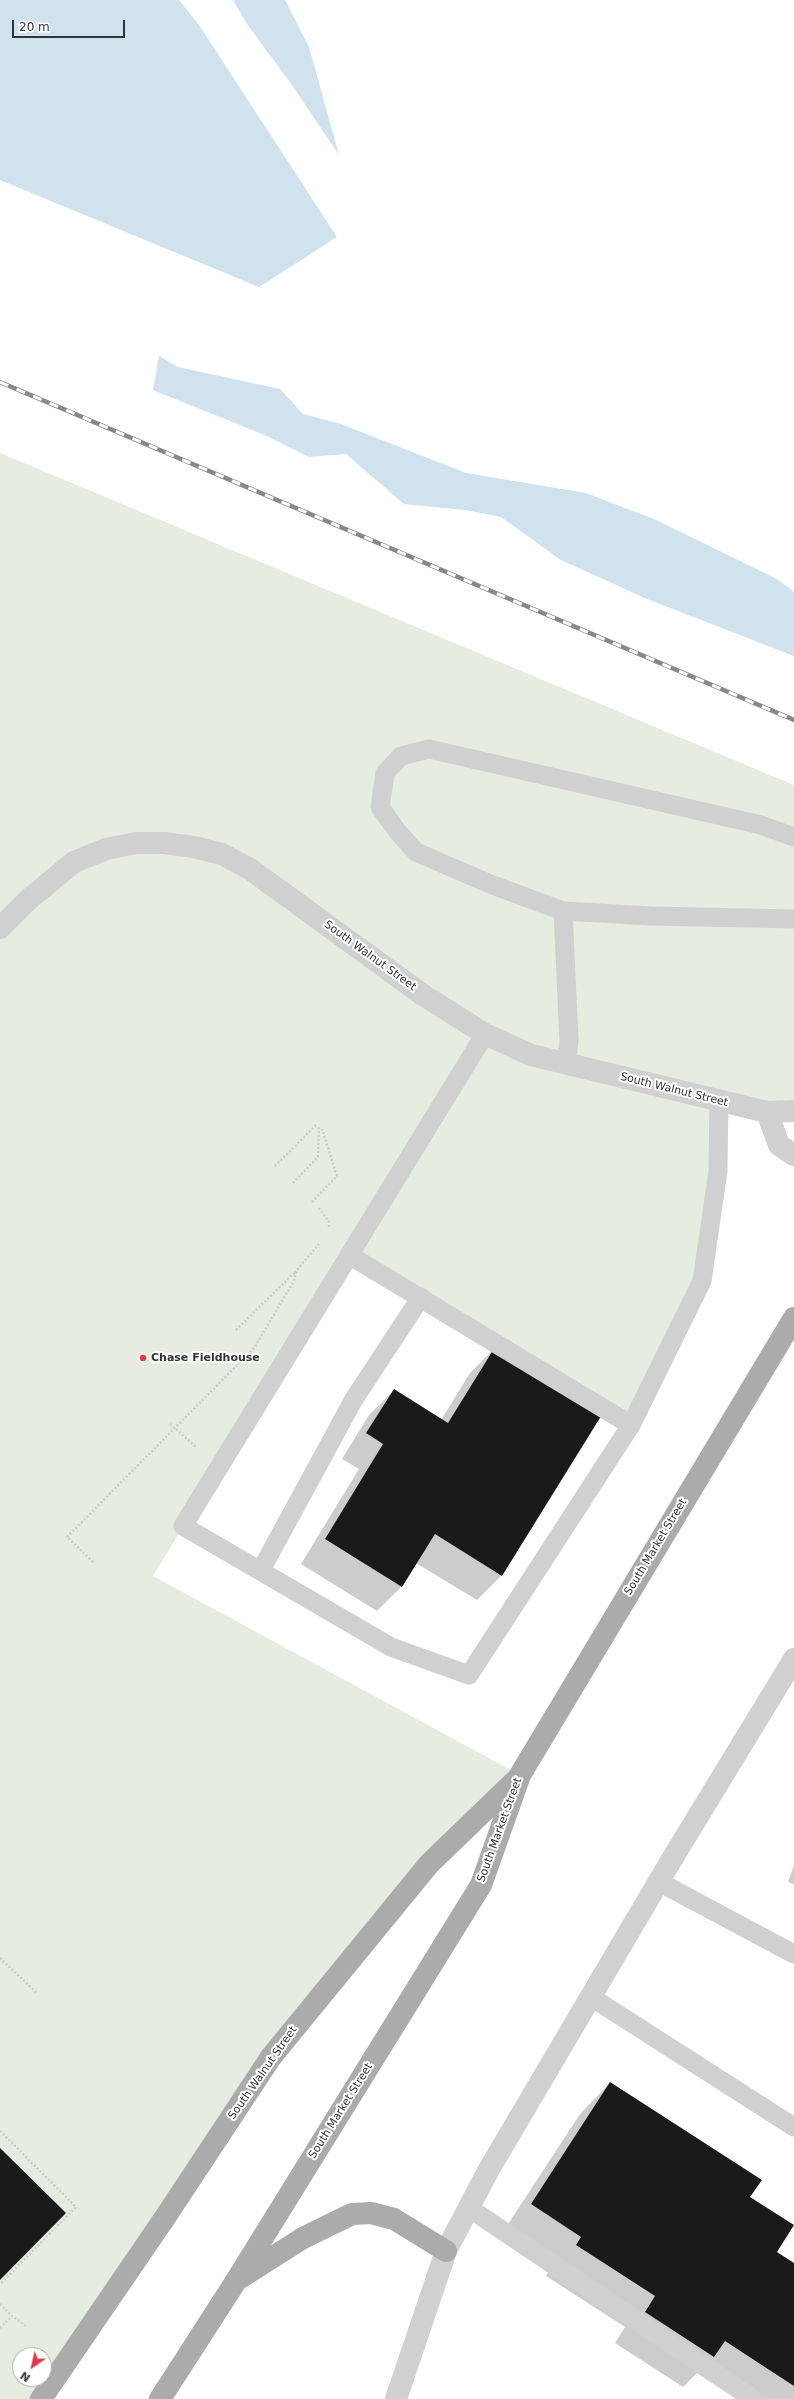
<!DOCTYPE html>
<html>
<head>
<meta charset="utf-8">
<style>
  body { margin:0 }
  #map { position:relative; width:794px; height:2399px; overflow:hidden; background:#fff; font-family:"DejaVu Sans",sans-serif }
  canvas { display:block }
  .north { position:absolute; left:12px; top:2347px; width:40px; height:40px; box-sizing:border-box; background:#fff; border:1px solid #adadad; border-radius:50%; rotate:214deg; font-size:11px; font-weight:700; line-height:16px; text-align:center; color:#333 }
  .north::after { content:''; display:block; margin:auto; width:14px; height:18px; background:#e63946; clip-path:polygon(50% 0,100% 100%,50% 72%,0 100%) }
  .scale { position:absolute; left:12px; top:20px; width:113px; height:18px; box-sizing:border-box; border:2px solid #333; border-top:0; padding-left:5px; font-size:12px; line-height:14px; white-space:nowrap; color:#333; -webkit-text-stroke:3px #fff; paint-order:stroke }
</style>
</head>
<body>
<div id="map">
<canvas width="794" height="2399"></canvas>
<div class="north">N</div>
<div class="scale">20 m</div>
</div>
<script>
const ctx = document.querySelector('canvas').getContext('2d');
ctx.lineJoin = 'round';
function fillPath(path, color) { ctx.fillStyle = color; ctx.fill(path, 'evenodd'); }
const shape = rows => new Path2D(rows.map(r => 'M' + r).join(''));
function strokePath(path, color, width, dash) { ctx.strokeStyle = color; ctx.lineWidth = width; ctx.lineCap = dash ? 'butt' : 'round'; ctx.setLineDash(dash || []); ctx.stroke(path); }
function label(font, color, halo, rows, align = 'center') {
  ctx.font = font + ' "DejaVu Sans",sans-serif'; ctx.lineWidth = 4; ctx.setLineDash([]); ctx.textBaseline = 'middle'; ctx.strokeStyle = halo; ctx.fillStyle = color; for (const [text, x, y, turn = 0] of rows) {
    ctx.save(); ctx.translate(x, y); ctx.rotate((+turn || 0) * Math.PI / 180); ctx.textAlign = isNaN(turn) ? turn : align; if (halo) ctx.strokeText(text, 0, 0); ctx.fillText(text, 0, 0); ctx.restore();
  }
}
fillPath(shape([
  [0,453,794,785,794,1111,719,1100,702,1281,631,1425,349,1255,153,1576,520,1775,314,2003,41,2399,0,2399],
  [20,2355,44,2355,44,2379,20,2379]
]), '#e6ecdf');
fillPath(shape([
  [0,0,179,0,199,25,337,237,259,287,0,180],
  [233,0,285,0,309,47,339,155,292,85,247,24],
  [159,356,178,367,280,389,303,414,341,424,466,473,586,493,656,520,777,579,794,592,794,656,647,599,561,560,501,517,466,510,404,504,346,454,309,457,267,436,153,390]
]), '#cfe2ee');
fillPath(shape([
  [495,1348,502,1575,477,1600,416,1563,402,1586,377,1611,301,1564,359,1469,342,1459,369,1415,394,1390,441,1420,470,1373],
  [794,1865,794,1884,788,1882],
  [610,2083,749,2197,776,2252,794,2264,794,2399,737,2399,697,2373,683,2387,615,2343,625,2327,546,2276,551,2268,501,2235,580,2114]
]), '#0003');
fillPath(shape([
  [495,1347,603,1413,502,1576,435,1534,402,1587,325,1539,383,1444,366,1433,394,1389,448,1423],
  [610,2082,762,2180,750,2197,794,2225,777,2252,794,2263,794,2386,725,2341,714,2357,645,2312,655,2296,576,2245,581,2237,531,2204],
  [0,2148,66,2213,0,2280]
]), '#1a1a1a');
strokePath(shape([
  [275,1166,317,1124],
  [293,1183,318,1157,319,1126],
  [312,1202,337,1176,322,1129],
  [319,1208,329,1222,329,1229],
  [236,1330,296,1271],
  [170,1424,196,1447],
  [93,1562,67,1537,254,1348,294,1281,296,1271,319,1244],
  [0,1958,37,1993],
  [0,2131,76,2207,0,2284],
  [0,2304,12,2316],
  [0,2328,12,2316,26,2326]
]), '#cdcdcd', 2.5, [2, 2]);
strokePath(shape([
  [794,837,761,825,429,749,401,756,385,773,380,807,398,832,416,852,490,884,563,911,651,916,794,919],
  [563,911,569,1041,566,1064],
  [485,1034,183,1526,391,1647,469,1675,631,1425,702,1281,718,1171,719,1100],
  [349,1255,631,1425],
  [261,1570,354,1399,421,1297],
  [659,1882,794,1954],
  [591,1997,794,2127],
  [469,2208,753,2399]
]), '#d0d0d0', 19);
strokePath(shape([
  [0,928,28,900,74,862,106,849,136,843,164,843,194,847,222,854,250,869,423,995,485,1034,531,1055,767,1112,794,1111],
  [767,1112,779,1145,794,1155],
  [396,2399,446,2251,488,2171,672,1859,794,1659]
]), '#d0d0d0', 22);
strokePath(shape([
  [240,2278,303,2238,352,2214,371,2213,394,2219,446,2251],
  [41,2399,166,2216,271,2057,429,1864,516,1780],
  [160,2399,236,2281,481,1885,520,1775,794,1318]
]), '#ababab', 22);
const rail = shape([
  [0,382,794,720]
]);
strokePath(rail, '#888', 4.5);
strokePath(rail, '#fff', 3, [9]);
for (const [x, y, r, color] of [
  [143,1358,4,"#e63946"]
]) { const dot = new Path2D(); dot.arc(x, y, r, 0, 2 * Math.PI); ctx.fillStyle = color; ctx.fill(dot); strokePath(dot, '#fff', 1.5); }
label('11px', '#333', '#fff', [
  ["South Walnut Street",370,956,36],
  ["South Walnut Street",674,1090,14],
  ["South Market Street",656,1547,-59],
  ["South Market Street",500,1830,-70],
  ["South Walnut Street",263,2073,-55],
  ["South Market Street",341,2111,-58]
]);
label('bold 11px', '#333', '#fff', [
  ["Chase Fieldhouse",151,1358]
], 'left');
</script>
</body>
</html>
